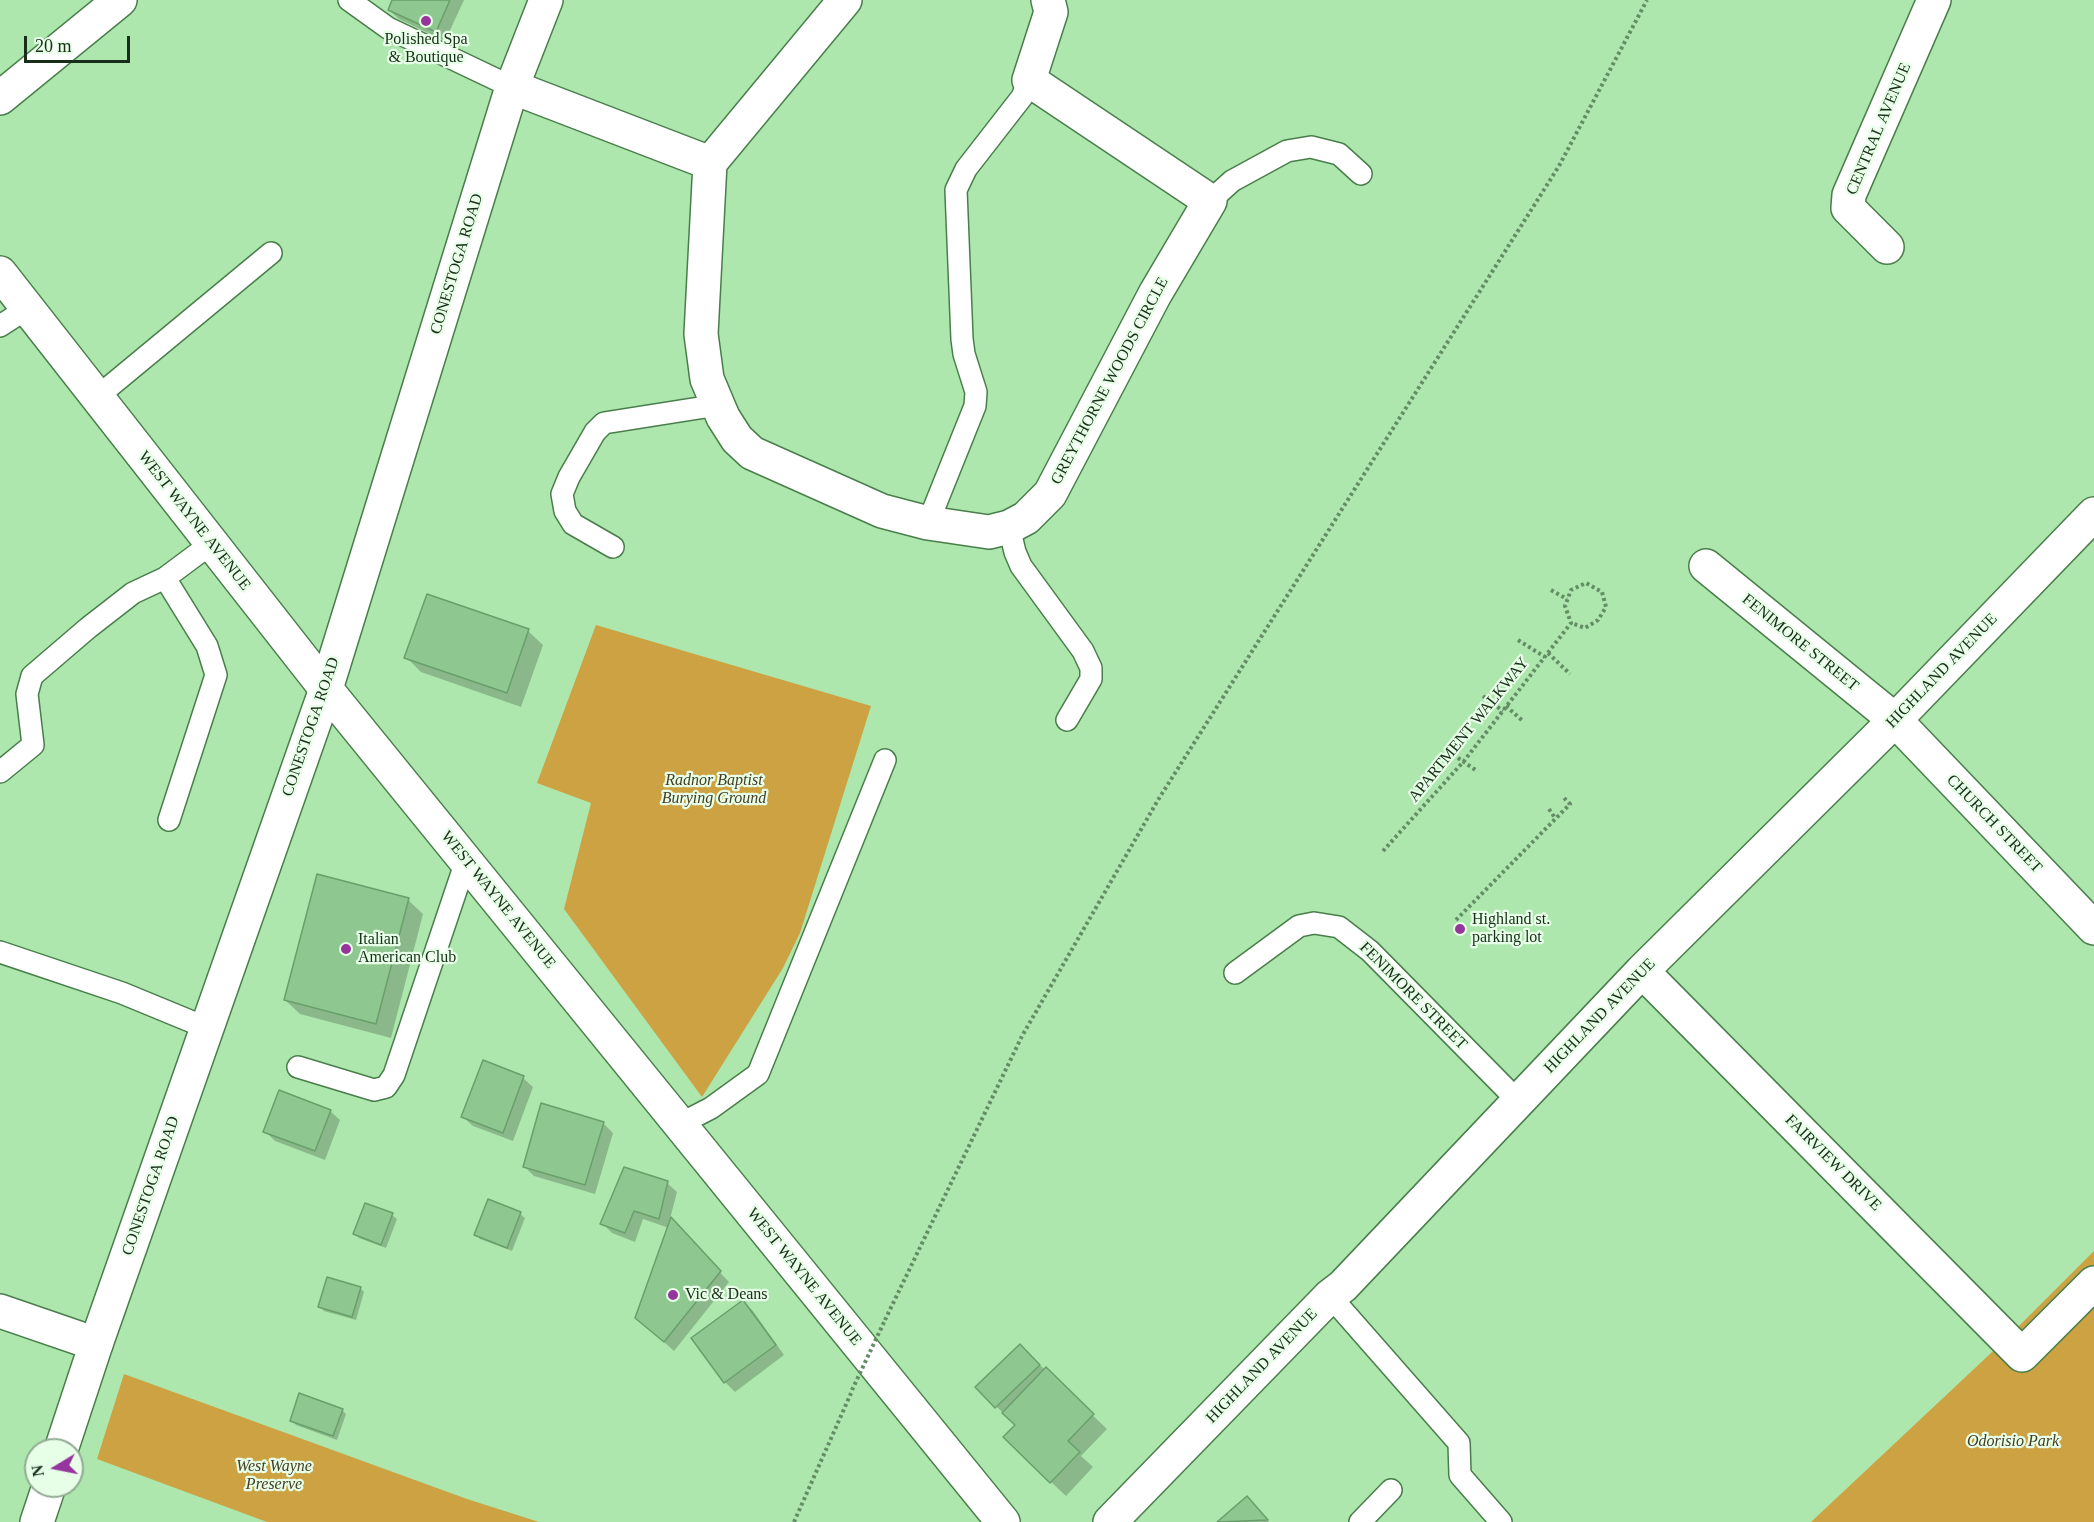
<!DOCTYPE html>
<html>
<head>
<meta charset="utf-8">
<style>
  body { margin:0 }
  #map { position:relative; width:2094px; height:1522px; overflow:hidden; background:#ade7ae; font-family:"Times New Roman",serif }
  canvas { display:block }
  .north { position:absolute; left:24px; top:1438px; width:60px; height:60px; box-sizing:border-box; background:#e7fee7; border:2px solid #94ab95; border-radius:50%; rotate:260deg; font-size:16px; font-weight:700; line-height:24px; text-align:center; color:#182e19 }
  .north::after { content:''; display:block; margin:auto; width:21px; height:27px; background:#96369d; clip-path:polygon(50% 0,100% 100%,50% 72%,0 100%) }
  .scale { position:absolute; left:24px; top:36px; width:106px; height:27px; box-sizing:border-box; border:3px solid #182e19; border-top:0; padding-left:8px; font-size:18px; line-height:21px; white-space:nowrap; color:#182e19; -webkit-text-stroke:4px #e7fee7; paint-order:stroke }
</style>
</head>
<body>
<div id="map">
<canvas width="2094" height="1522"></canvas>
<div class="north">N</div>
<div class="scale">20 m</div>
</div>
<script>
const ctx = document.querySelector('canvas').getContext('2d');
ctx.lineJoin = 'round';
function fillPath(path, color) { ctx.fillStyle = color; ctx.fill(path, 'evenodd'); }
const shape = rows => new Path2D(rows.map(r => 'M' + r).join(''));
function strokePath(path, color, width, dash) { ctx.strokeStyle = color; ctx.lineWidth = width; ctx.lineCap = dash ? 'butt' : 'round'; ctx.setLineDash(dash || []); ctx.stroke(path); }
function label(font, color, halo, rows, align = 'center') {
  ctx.font = font + ' "Times New Roman",serif'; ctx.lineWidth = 4.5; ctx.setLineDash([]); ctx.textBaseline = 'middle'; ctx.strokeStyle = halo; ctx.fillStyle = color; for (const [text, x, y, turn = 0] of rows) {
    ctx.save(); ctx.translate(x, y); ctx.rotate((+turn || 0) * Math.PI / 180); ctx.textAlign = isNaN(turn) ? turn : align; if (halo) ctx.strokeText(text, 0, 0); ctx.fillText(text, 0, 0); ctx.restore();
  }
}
fillPath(shape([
  [596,625,871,706,800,933,783,968,702,1097,564,909,591,803,537,783],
  [2094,1251,2094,1522,1811,1522,2007,1338],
  [124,1374,467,1499,539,1522,267,1522,97,1459]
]), '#cca242');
fillPath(shape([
  [394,0,464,0,445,41,399,19,389,10],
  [528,631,543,645,521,707,421,672,406,657],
  [408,900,423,914,391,1038,300,1014,285,1000],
  [483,1062,523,1078,533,1087,513,1141,473,1126,463,1117],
  [330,1111,340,1120,325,1160,275,1141,265,1131],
  [603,1123,613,1133,595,1194,534,1176,524,1166],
  [667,1183,677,1192,670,1219,729,1282,674,1351,637,1318,669,1228,643,1219,635,1242,612,1233,602,1223],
  [489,1201,520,1214,525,1218,512,1251,480,1239,476,1234],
  [392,1215,397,1219,386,1248,359,1238,355,1234],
  [360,1288,364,1292,356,1320,324,1311,320,1307],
  [743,1302,753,1311,784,1355,735,1392,725,1382,693,1338],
  [1020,1346,1107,1429,1081,1456,1093,1467,1066,1496,1019,1452,1016,1426,977,1387],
  [342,1410,346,1414,337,1440,296,1425,292,1420],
  [1247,1498,1269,1522,1219,1522]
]), '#0003');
const building = shape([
  [392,0,450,0,436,32,388,10,392,0],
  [427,594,529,629,507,693,404,658,427,594],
  [317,874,409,898,376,1024,284,1000,317,874],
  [483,1060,524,1076,503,1133,461,1117,483,1060],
  [279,1090,331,1110,315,1151,263,1132,279,1090],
  [541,1103,604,1122,585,1185,523,1167,541,1103],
  [624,1167,668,1181,659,1219,634,1211,625,1233,600,1224,624,1167],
  [488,1199,521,1212,507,1248,474,1235,488,1199],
  [365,1203,393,1213,381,1245,353,1234,365,1203],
  [671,1217,721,1271,664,1342,635,1318,671,1217],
  [327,1277,361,1287,352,1317,318,1307,327,1277],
  [743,1300,776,1345,724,1383,691,1338,743,1300],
  [1020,1344,1040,1365,995,1408,975,1387,1020,1344],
  [1046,1367,1094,1414,1068,1441,1080,1452,1050,1483,1003,1437,1015,1425,1002,1413,1046,1367],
  [299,1393,343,1409,333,1436,290,1421,299,1393],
  [1247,1496,1268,1520,1217,1522,1247,1496]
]);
fillPath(building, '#8fc790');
strokePath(building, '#689f6a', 1.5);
const service = shape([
  [349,0,388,28,512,87],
  [1210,201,1232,181,1287,151,1311,147,1339,154,1361,174],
  [0,326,28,308],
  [97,397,271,253],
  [928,523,975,406,976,392,964,354,962,339,956,190,966,169,1022,97,1029,80],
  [1009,527,1015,552,1021,566,1083,651,1091,668,1091,679,1067,720],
  [613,547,573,524,565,511,562,494,569,477,595,432,604,423,718,405],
  [165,578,207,646,216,675,169,820],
  [0,772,33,745,27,694,32,676,88,628,133,593,165,578,212,543],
  [0,952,122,993,207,1028],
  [1235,973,1299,926,1314,923,1339,927,1370,951,1518,1101],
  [298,1067,374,1090,386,1087,394,1075,466,861],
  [680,1124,711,1108,758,1074,885,760],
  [1330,1296,1459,1443,1460,1475,1501,1522],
  [1360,1522,1391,1490]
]);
const minor = shape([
  [845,0,710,163,701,334,707,379,723,417,737,439,752,453,882,511,928,523,989,532,1009,527,1026,518,1050,494,1155,294,1210,201,1029,80,1051,12,1048,0],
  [512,87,710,163],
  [0,98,120,0],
  [1887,247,1848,208,1849,195,1934,0],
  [0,273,326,689,1003,1522],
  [1706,566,1895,720,2094,928],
  [1642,971,2022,1355,2094,1283],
  [0,1311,96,1344],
  [1110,1522,1330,1296,1343,1286,1642,971,1895,720,2094,514]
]);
const secondary = shape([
  [61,1450,96,1344,326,689,512,87,546,0],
  [37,1522,49,1486]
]);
strokePath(service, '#497e4b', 24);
strokePath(minor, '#497e4b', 36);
strokePath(secondary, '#497e4b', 36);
strokePath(shape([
  [1551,590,1567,599],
  [1518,640,1545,657],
  [1548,653,1570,674],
  [1483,696,1503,711],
  [1506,706,1524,722],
  [1448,751,1477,771],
  [1549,809,1555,818],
  [1383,851,1464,761,1571,623,1565,606,1571,590,1586,583,1602,592,1606,607,1598,620,1585,628,1571,623],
  [1456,920,1570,804,1562,796],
  [885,1320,1022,1036,1158,800,1559,166,1647,0],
  [794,1522,852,1391]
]), '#648d65', 4, [3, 3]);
strokePath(service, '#fff', 21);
strokePath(minor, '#fff', 33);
strokePath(secondary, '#fff', 33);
strokePath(shape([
  [852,1390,885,1320]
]), '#648d65', 4, [3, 3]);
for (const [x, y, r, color] of [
  [426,21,6,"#96369d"],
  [1460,929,6,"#96369d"],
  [346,949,6,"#96369d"],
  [673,1295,6,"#96369d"]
]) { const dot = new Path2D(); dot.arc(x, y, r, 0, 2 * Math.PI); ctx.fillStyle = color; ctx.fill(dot); strokePath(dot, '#e7fee7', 2); }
label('16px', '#182e19', '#e7fee7', [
  ["Polished Spa",426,40,"center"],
  ["& Boutique",426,58,"center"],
  ["Highland st.",1472,920],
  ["parking lot",1472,938],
  ["Italian",358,940],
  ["American Club",358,958],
  ["Vic & Deans",685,1295]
], 'left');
label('16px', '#182e19', '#e7fee7', [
  ["CENTRAL AVENUE",1879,129,-67],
  ["CONESTOGA ROAD",457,264,-73],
  ["GREYTHORNE WOODS CIRCLE",1110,381,-62],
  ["WEST WAYNE AVENUE",194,521,52],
  ["FENIMORE STREET",1800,643,39],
  ["HIGHLAND AVENUE",1942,671,-46],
  ["CONESTOGA ROAD",311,727,-71],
  ["APARTMENT WALKWAY",1469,730,-51],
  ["CHURCH STREET",1994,824,46],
  ["WEST WAYNE AVENUE",498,900,51],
  ["FENIMORE STREET",1413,996,45],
  ["HIGHLAND AVENUE",1600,1016,-46],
  ["FAIRVIEW DRIVE",1833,1163,45],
  ["CONESTOGA ROAD",151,1186,-71],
  ["WEST WAYNE AVENUE",804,1277,51],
  ["HIGHLAND AVENUE",1262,1366,-46]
]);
label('italic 16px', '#463c26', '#e7fee7', [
  ["Radnor Baptist",714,781],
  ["Burying Ground",714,799],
  ["Odorisio Park",2013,1442],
  ["West Wayne",274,1467],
  ["Preserve",274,1485]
]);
</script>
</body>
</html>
